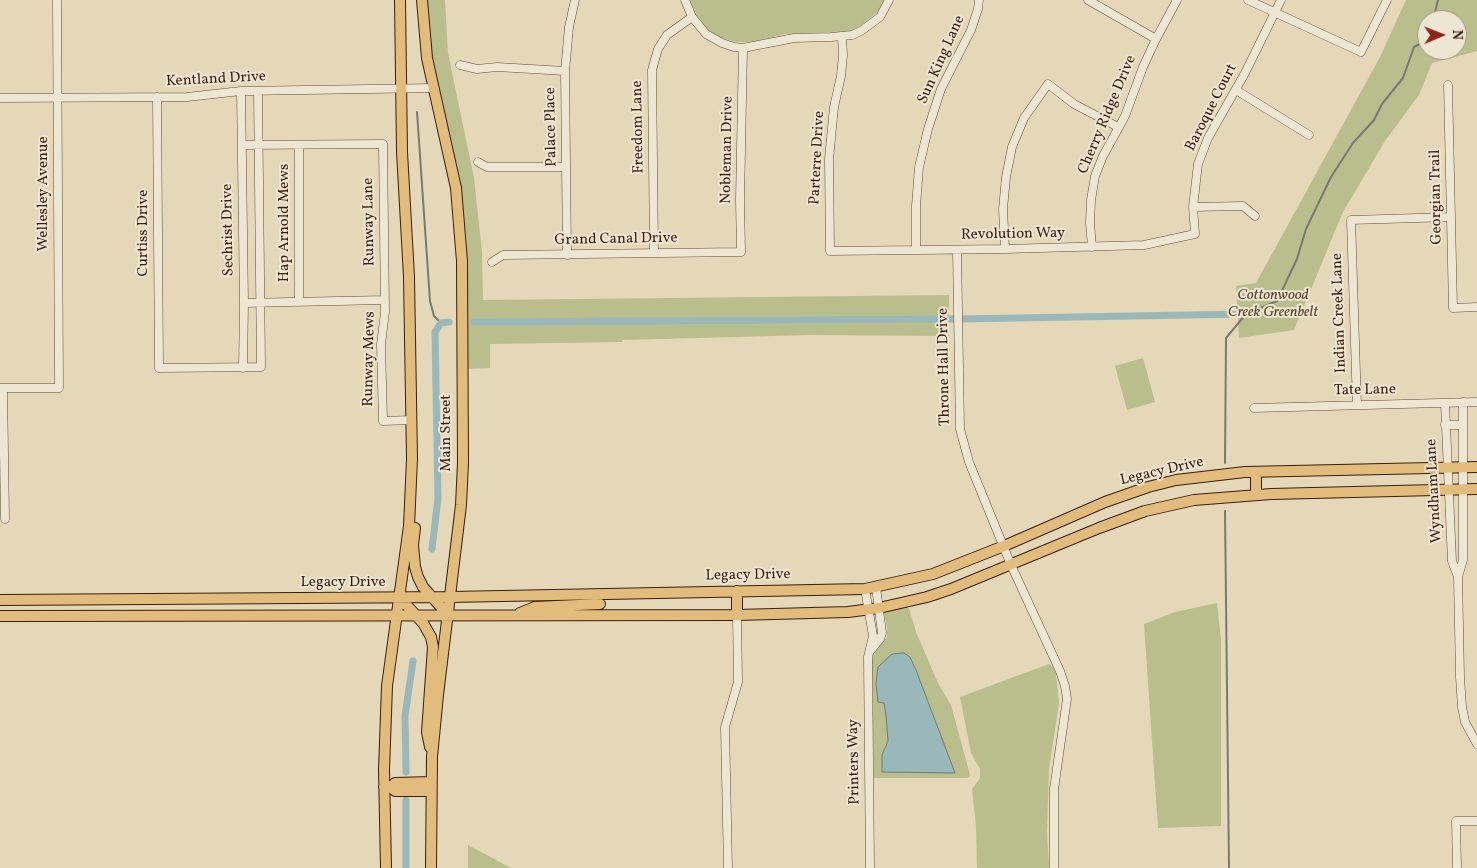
<!DOCTYPE html>
<html>
<head>
<meta charset="utf-8">
<style>
  body { margin:0 }
  #map { position:relative; width:1477px; height:868px; overflow:hidden; background:#e4d8b9; font-family:Vollkorn,serif }
  canvas { display:block }
  .north { position:absolute; left:1417px; top:10px; width:50px; height:50px; box-sizing:border-box; background:#ede6d2; border:1px solid #a79584; border-radius:50%; rotate:89deg; font-size:14px; font-weight:700; line-height:20px; text-align:center; color:#3d1c0e }
  .north::after { content:''; display:block; margin:auto; width:18px; height:22px; background:#8f2418; clip-path:polygon(50% 0,100% 100%,50% 72%,0 100%) }
</style>
</head>
<body>
<div id="map">
<canvas width="1477" height="868"></canvas>
<div class="north">N</div>
</div>
<script>
const ctx = document.querySelector('canvas').getContext('2d');
ctx.lineJoin = 'round';
function fillPath(path, color) { ctx.fillStyle = color; ctx.fill(path, 'evenodd'); }
const shape = rows => new Path2D(rows.map(r => 'M' + r).join(''));
function strokePath(path, color, width, dash) { ctx.strokeStyle = color; ctx.lineWidth = width; ctx.lineCap = dash ? 'butt' : 'round'; ctx.setLineDash(dash || []); ctx.stroke(path); }
function label(font, color, halo, rows, align = 'center') {
  ctx.font = font + ' Vollkorn,serif'; ctx.lineWidth = 4; ctx.setLineDash([]); ctx.textBaseline = 'middle'; ctx.strokeStyle = halo; ctx.fillStyle = color; for (const [text, x, y, turn = 0] of rows) {
    ctx.save(); ctx.translate(x, y); ctx.rotate((+turn || 0) * Math.PI / 180); ctx.textAlign = isNaN(turn) ? turn : align; if (halo) ctx.strokeText(text, 0, 0); ctx.fillText(text, 0, 0); ctx.restore();
  }
}
fillPath(shape([
  [427,0,445,0,448,53,474,178,482,252,483,300,949,295,949,336,811,335,622,340,622,342,490,344,490,368,465,369,464,252,433,72],
  [690,0,884,0,879,10,873,16,860,26,851,31,785,34,752,42,736,42,719,37,707,29,697,16],
  [1406,0,1477,0,1477,51,1432,63,1419,95,1385,141,1343,212,1294,330,1239,338,1236,286,1256,283,1380,57],
  [1427,20,1457,20,1457,50,1427,50],
  [1143,358,1155,402,1127,410,1115,366],
  [1217,603,1221,640,1221,826,1158,828,1144,624,1175,612],
  [909,608,916,632,938,683,951,705,969,771,970,776,967,778,874,778,872,660,874,652,881,642,887,638,887,628,884,613,891,609],
  [1049,664,1053,667,1056,674,1059,703,1049,769,1047,832,1049,868,977,868,976,827,972,789,980,778,980,769,971,753,960,697],
  [468,845,511,868,468,868]
]), '#b9be8c');
const water = shape([
  [904,653,910,657,916,670,955,773,882,772,882,755,888,741,886,715,884,703,878,702,876,684,878,667,892,654,904,653]
]);
fillPath(water, '#9ab8ba');
strokePath(water, '#757a75', 1);
strokePath(shape([
  [1433,20,1438,0],
  [417,112,430,301,434,316,441,323],
  [1225,463,1226,338,1246,314,1277,301,1297,259,1306,229,1331,177,1353,143,1374,120,1382,104,1403,78,1414,47,1427,40],
  [1225,511,1229,868]
]), '#757a75', 2);
strokePath(shape([
  [474,322,959,319,1246,314],
  [432,549,438,498,435,332,441,323,449,322],
  [406,772,405,716,413,661],
  [406,800,406,868]
]), '#9ab8ba', 7);
const minor = shape([
  [685,0,692,17,706,34,722,43,734,47,743,48,794,38,831,37,852,35,861,31,880,17,889,0],
  [1088,0,1156,39],
  [1248,0,1361,52,1387,0],
  [842,37,843,55,841,76,834,107,829,159,830,251,1005,249,1144,245,1195,234,1193,207,1198,164,1208,138,1245,73,1281,0],
  [460,65,477,69,497,67,565,71],
  [1448,85,1453,308,1477,307],
  [1236,90,1309,135],
  [241,91,244,303,243,368],
  [157,97,159,368,261,367,258,91],
  [0,98,187,97,241,91,434,88],
  [242,145,383,144,385,312,381,345,383,421,411,420],
  [299,145,299,302],
  [478,162,487,167,566,167],
  [1193,207,1243,206,1255,216],
  [1092,247,1090,223,1091,200,1095,176,1103,156,1125,116,1143,67,1156,39,1177,0],
  [1005,249,1003,209,1006,177,1012,147,1024,118,1048,84,1074,104,1118,127],
  [916,250,916,206,919,167,928,129,941,89,971,30,978,9,979,0],
  [957,250,960,429,969,462,1011,565,1060,671,1065,686,1067,699,1054,789,1054,868],
  [654,253,652,70,658,49,667,35,692,17],
  [567,255,565,71,569,27,575,0],
  [492,262,503,255,741,252,740,200,743,48],
  [244,303,385,300],
  [0,388,59,388,57,0],
  [3,388,5,519],
  [1463,402,1463,560,1458,577,1460,677,1462,707,1465,722,1477,744],
  [1445,403,1452,561,1458,577],
  [1357,405,1351,220,1451,217],
  [1254,408,1477,402],
  [1445,425,1463,425],
  [865,589,873,636,868,657,870,868],
  [871,650,880,639,882,633,876,587],
  [728,868,725,727,738,682,737,615],
  [1457,868,1456,821,1477,821]
]);
const major = shape([
  [422,0,427,58,456,188,462,261,463,463,461,505,438,695,432,757,431,868],
  [1256,472,1256,494],
  [415,528,413,545,415,567,418,577,423,587,449,616],
  [737,591,737,615],
  [399,597,423,623,431,637,433,647,427,732,430,747],
  [0,600,450,597,865,589,933,574,1004,546,1105,502,1148,487,1176,480,1245,472,1477,467],
  [520,613,535,607,600,604],
  [0,616,737,615,848,612,879,608,927,597,951,589,1099,528,1145,511,1194,500,1271,494,1477,489],
  [384,787,391,787,395,783,431,782],
  [391,787,395,791,431,791],
  [386,868,384,770,387,686,409,526,412,459,409,277,402,152,400,0]
]);
strokePath(minor, '#674b39', 9);
strokePath(major, '#3d1c0e', 12);
strokePath(minor, '#ede6d2', 8);
strokePath(major, '#e2bc7c', 10);
label('15px', '#3d1c0e', '#ede6d2', [
  ["Sun King Lane",942,60,-66],
  ["Kentland Drive",216,80,-3],
  ["Baroque Court",1212,108,-63],
  ["Cherry Ridge Drive",1108,115,-67],
  ["Palace Place",552,127,-91],
  ["Freedom Lane",639,127,-91],
  ["Nobleman Drive",728,150,-89],
  ["Parterre Drive",818,158,-87],
  ["Wellesley Avenue",44,194,-90],
  ["Georgian Trail",1437,197,-91],
  ["Runway Lane",370,222,-91],
  ["Hap Arnold Mews",285,223,-90],
  ["Sechrist Drive",229,230,-91],
  ["Curtiss Drive",144,233,-90],
  ["Revolution Way",1013,235,-1],
  ["Grand Canal Drive",616,240,-1],
  ["Indian Creek Lane",1340,313,-92],
  ["Runway Mews",370,359,-89],
  ["Throne Hall Drive",945,367,-91],
  ["Tate Lane",1365,391,-1],
  ["Main Street",447,433,-90],
  ["Legacy Drive",1162,472,-13],
  ["Wyndham Lane",1435,491,-93],
  ["Legacy Drive",748,576,-1],
  ["Legacy Drive",343,583],
  ["Printers Way",855,762,-91]
]);
label('italic 15px', '#5c442e', '#ede6d2', [
  ["Cottonwood",1273,296],
  ["Creek Greenbelt",1273,313]
]);
</script>
</body>
</html>
